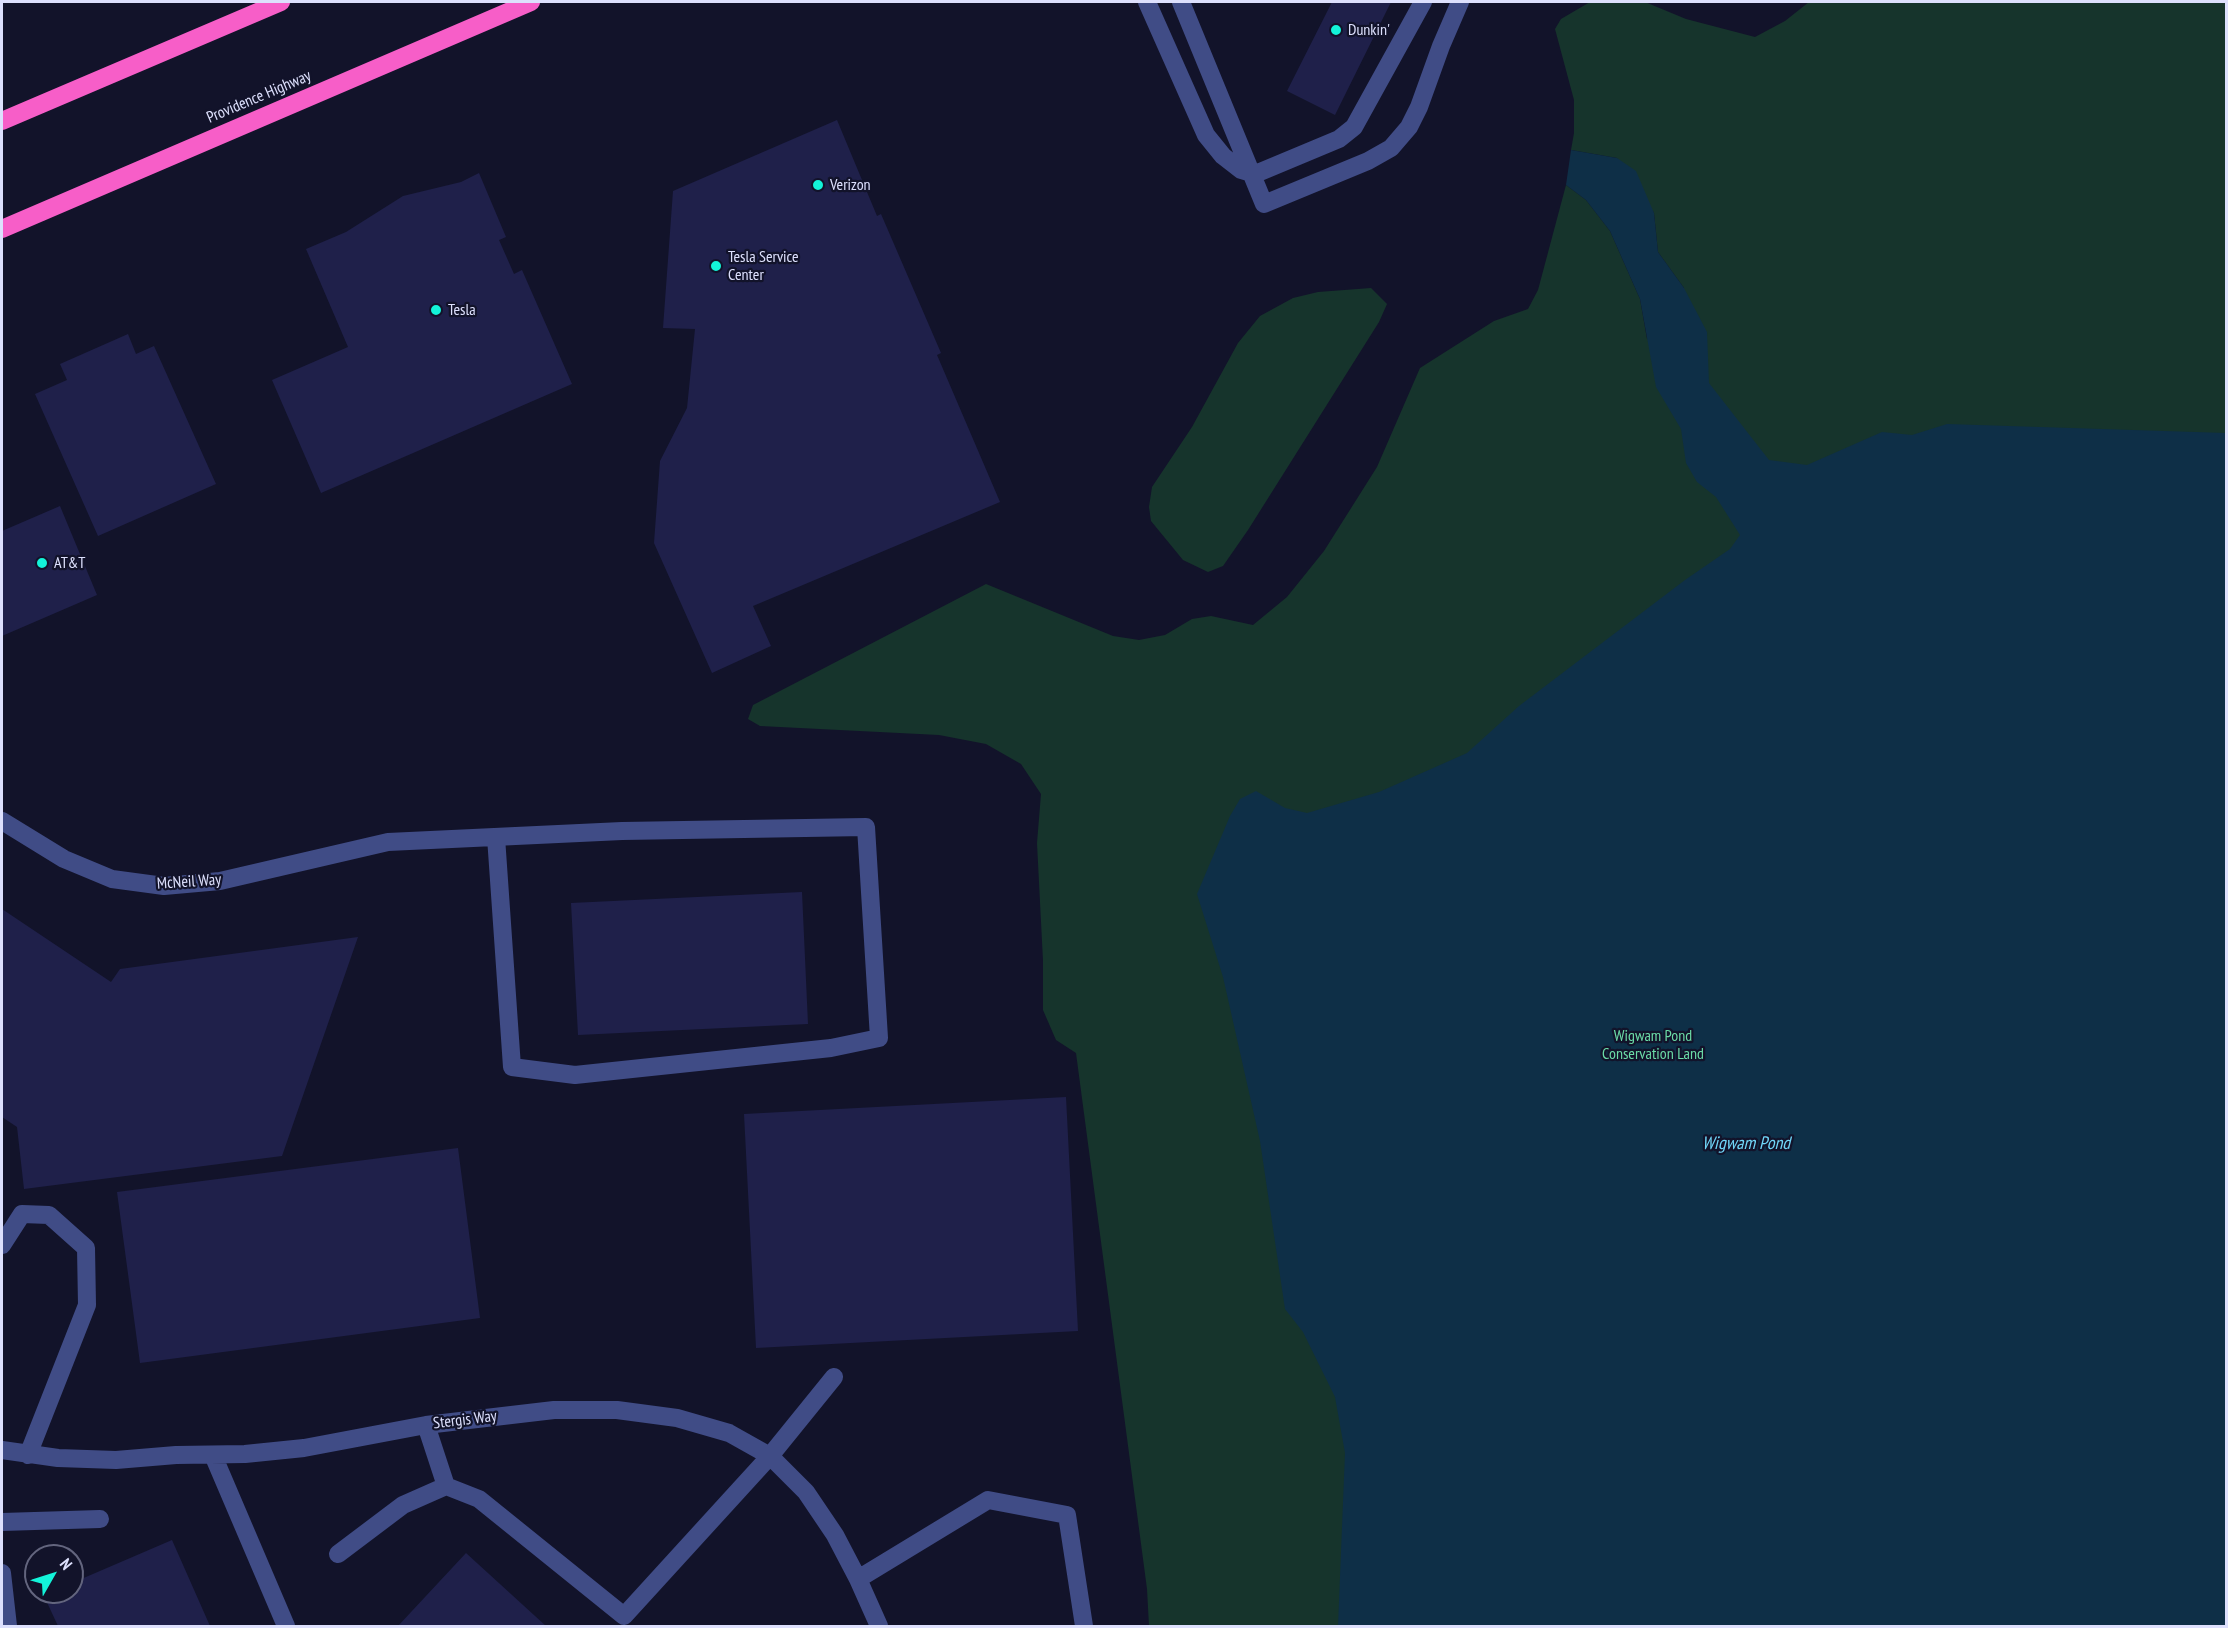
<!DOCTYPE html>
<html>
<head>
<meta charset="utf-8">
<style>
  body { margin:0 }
  #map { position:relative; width:2228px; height:1628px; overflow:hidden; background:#12132a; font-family:"PT Sans Narrow",sans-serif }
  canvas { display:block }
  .frame { position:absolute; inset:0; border:3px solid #dde0fd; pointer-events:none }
  .north { position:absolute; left:24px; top:1544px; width:60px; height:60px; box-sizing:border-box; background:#12132a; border:2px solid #63657e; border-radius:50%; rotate:51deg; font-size:16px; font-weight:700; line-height:24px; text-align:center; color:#dde0fd }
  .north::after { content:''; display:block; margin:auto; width:21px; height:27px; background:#13f3d9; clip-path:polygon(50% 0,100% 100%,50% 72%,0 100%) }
</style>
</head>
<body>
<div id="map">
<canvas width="2228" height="1628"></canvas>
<div class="frame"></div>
<div class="north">N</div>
</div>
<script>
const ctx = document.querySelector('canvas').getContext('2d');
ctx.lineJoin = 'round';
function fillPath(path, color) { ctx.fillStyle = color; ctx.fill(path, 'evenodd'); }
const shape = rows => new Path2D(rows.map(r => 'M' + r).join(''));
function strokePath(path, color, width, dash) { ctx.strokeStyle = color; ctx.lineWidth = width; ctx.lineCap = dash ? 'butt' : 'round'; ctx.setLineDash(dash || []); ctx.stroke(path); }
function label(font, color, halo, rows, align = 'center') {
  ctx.font = font + ' "PT Sans Narrow",sans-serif'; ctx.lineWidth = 4.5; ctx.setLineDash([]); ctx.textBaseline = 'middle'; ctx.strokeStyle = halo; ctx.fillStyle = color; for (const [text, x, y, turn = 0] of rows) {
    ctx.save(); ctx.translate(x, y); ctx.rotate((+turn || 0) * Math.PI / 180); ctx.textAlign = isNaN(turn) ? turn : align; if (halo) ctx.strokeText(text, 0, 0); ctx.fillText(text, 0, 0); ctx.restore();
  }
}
fillPath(shape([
  [1590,2,1645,2,1686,19,1755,37,1785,21,1809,2,2226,2,2226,1626,1149,1626,1147,1589,1076,1053,1056,1040,1043,1010,1043,961,1037,843,1041,794,1021,764,986,744,939,735,760,726,748,719,753,705,986,584,1113,636,1139,640,1165,635,1192,619,1211,616,1253,625,1287,597,1324,551,1377,467,1420,368,1494,321,1528,309,1538,290,1566,185,1586,200,1610,231,1640,299,1647,339,1684,288,1658,252,1654,213,1617,158,1571,150,1574,133,1574,100,1555,29,1561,19],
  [1371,288,1387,304,1379,322,1248,530,1223,566,1208,572,1183,560,1151,521,1149,507,1152,487,1192,427,1238,343,1260,316,1293,298,1318,292]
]), '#16342c');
fillPath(shape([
  [1571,150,1617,158,1636,171,1654,213,1658,252,1684,288,1707,332,1709,383,1769,460,1807,465,1882,432,1912,435,1947,424,2226,433,2226,1626,1338,1626,1345,1453,1335,1397,1303,1332,1285,1309,1260,1141,1223,977,1197,894,1230,816,1240,799,1256,791,1285,808,1307,813,1379,792,1467,753,1519,706,1685,580,1730,549,1740,535,1716,497,1697,482,1686,463,1681,429,1656,387,1640,299,1610,231,1586,200,1566,185]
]), '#0e2f47');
fillPath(shape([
  [1332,2,1391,2,1335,115,1287,91],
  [837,120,877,216,881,214,941,353,937,355,1000,502,753,606,771,646,712,673,654,543,660,461,687,408,695,329,663,328,673,191],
  [479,173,506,237,499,240,514,274,522,270,572,384,321,493,272,380,348,347,306,249,346,232,403,196,461,182],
  [128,334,136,354,154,346,216,484,98,536,35,394,67,380,60,364],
  [60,506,97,595,2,636,2,531],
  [802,892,808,1024,578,1035,571,903],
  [2,909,111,982,120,969,358,937,282,1156,24,1189,17,1127,2,1117],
  [1066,1097,1078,1331,756,1348,744,1114],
  [458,1148,480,1318,140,1363,117,1192],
  [172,1540,210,1626,58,1626,44,1596,52,1592,72,1592,72,1583],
  [466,1553,546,1626,398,1626]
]), '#1f204a');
strokePath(shape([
  [1147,2,1206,135,1223,156,1241,170,1251,173,1260,172,1339,139,1354,127,1423,2],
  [1181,2,1264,204,1368,161,1391,148,1409,127,1419,107,1441,46,1460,2],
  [2,821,64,859,112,879,164,886,220,881,388,842,622,831,866,827,879,1038,831,1048,575,1075,512,1067,496,837],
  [2,1245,22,1214,49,1215,86,1248,87,1305,28,1455],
  [426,1425,446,1486],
  [2,1450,58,1458,116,1460,176,1455,245,1454,304,1448,426,1425,554,1410,617,1410,677,1418,729,1433,770,1456,806,1492,835,1535,858,1579,879,1626],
  [213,1455,286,1626],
  [2,1522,100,1519],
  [338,1554,403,1505,446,1486,479,1499,624,1616,770,1456,834,1377],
  [2,1573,8,1626],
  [858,1579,988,1500,1067,1515,1084,1626]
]), '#404c86', 18);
strokePath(shape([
  [2,121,281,2],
  [2,229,531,2]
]), '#f75ec8', 18);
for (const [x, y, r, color] of [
  [1336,30,6,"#13f3d9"],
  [818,185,6,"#13f3d9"],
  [716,266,6,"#13f3d9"],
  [436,310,6,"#13f3d9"],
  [42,563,6,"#13f3d9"]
]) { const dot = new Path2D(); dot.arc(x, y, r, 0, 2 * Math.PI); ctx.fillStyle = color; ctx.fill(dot); strokePath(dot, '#12132a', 2); }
label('16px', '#dde0fd', '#12132a', [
  ["Dunkin'",1348,30],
  ["Verizon",830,185],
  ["Tesla Service",728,257],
  ["Center",728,275],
  ["Tesla",448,310],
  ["AT&T",54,563]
], 'left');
label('16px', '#dde0fd', '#12132a', [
  ["Providence Highway",259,97,-23],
  ["McNeil Way",189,882,-4],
  ["Stergis Way",465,1420,-7]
]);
label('16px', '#6bdba7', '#12132a', [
  ["Wigwam Pond",1653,1036],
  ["Conservation Land",1653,1054]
]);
label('italic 18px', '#70d6f8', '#12132a', [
  ["Wigwam Pond",1746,1144]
]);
</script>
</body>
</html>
